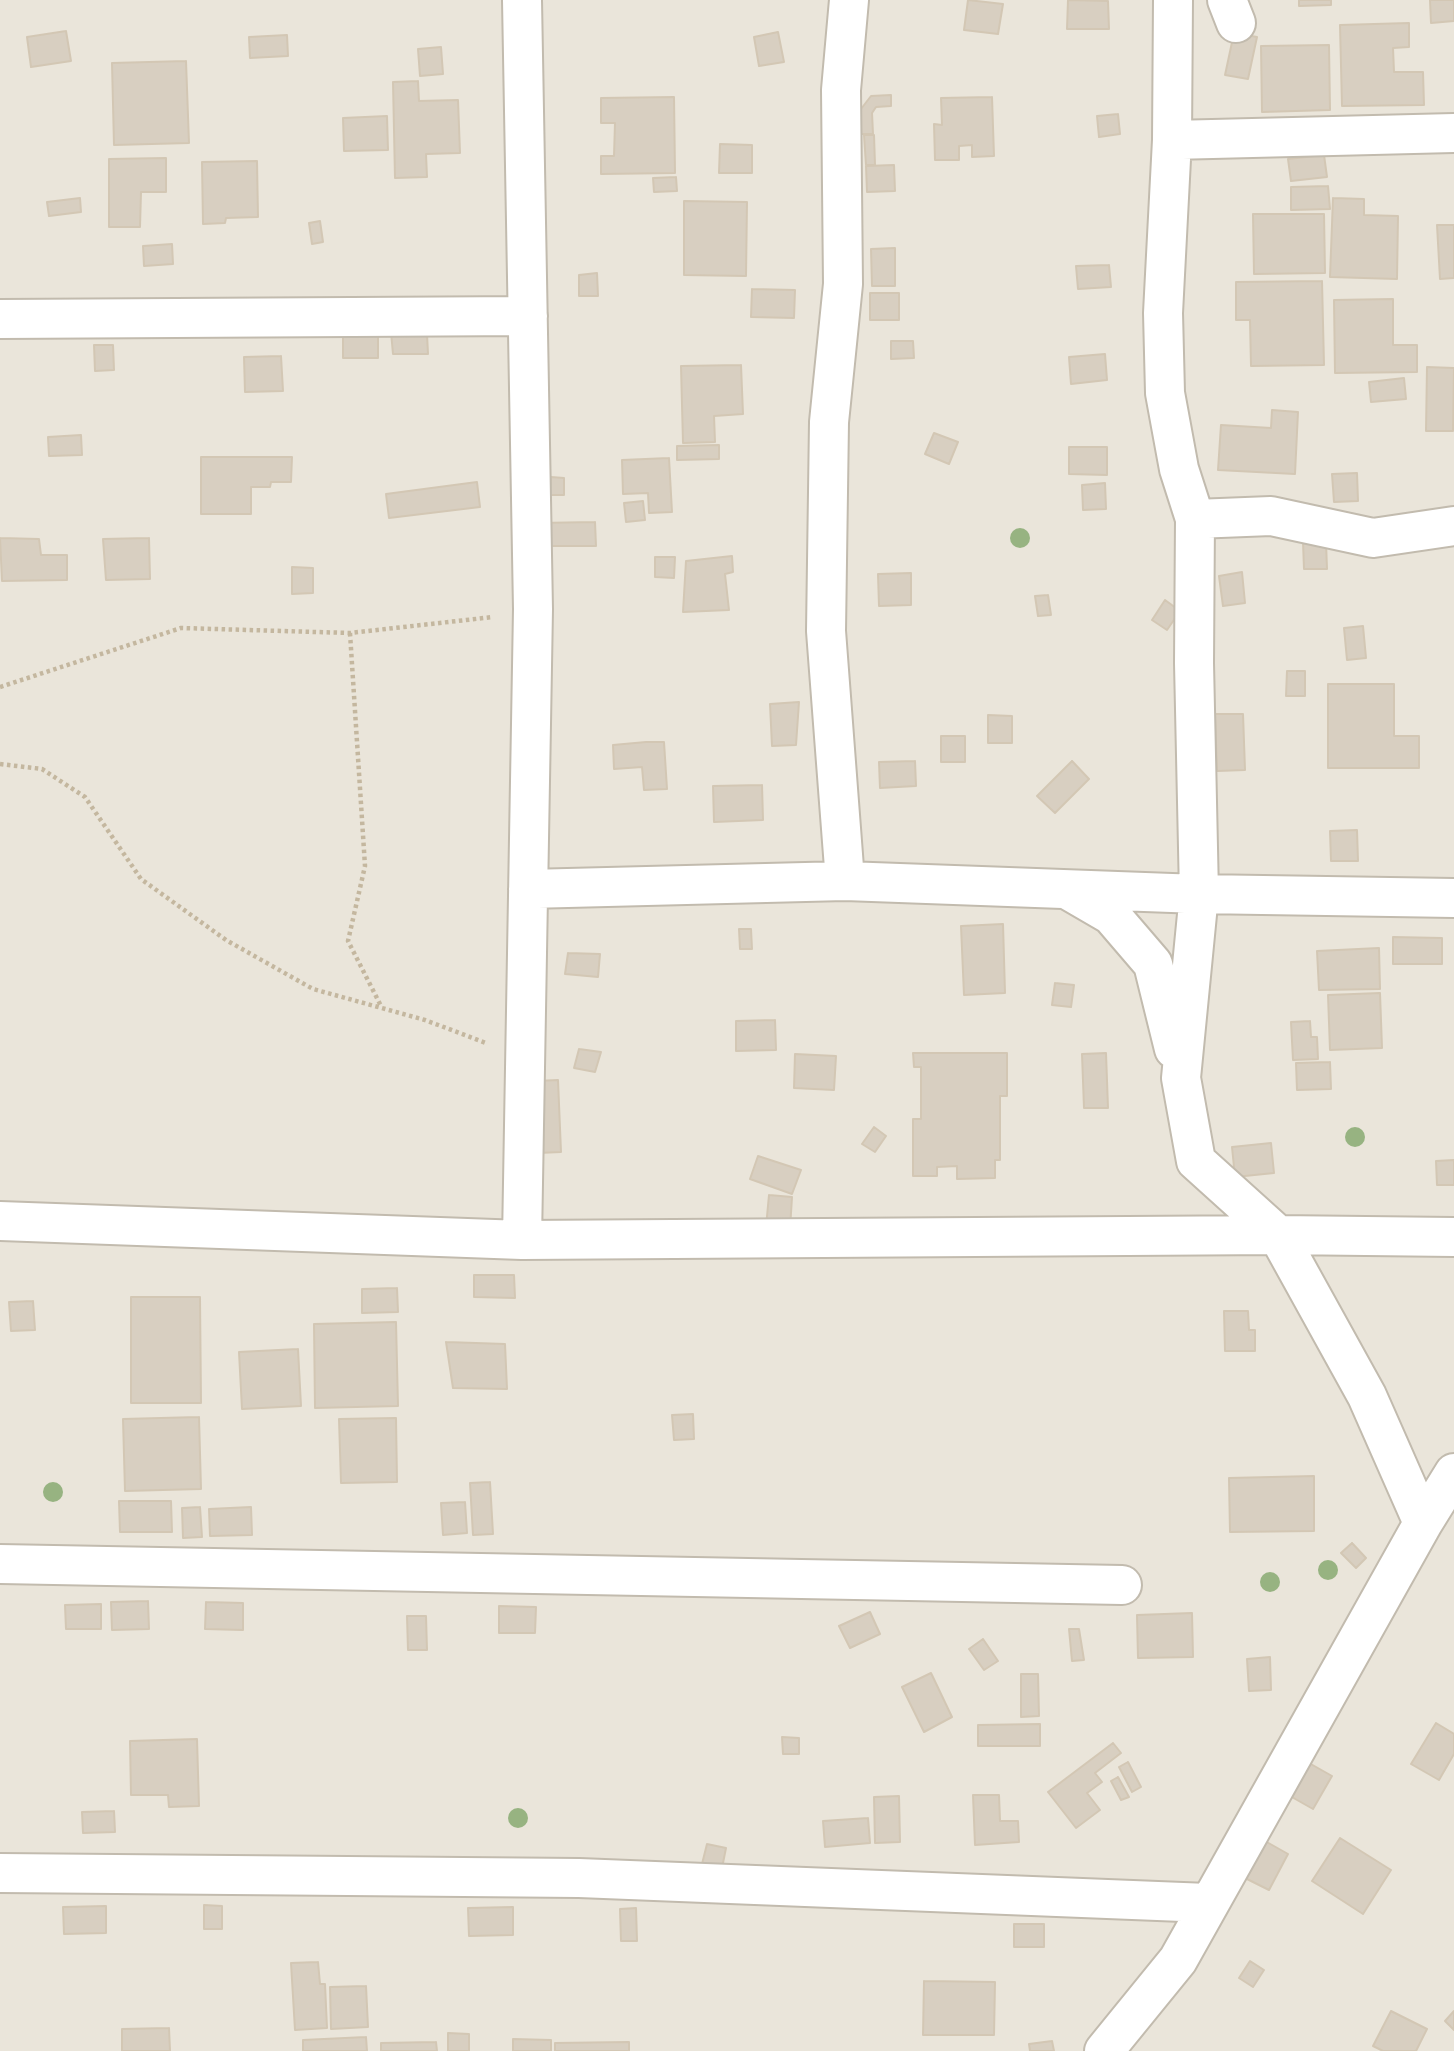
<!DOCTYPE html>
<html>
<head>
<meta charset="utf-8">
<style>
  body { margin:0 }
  canvas { display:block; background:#f6f3ec }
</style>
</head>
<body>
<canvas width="1454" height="2051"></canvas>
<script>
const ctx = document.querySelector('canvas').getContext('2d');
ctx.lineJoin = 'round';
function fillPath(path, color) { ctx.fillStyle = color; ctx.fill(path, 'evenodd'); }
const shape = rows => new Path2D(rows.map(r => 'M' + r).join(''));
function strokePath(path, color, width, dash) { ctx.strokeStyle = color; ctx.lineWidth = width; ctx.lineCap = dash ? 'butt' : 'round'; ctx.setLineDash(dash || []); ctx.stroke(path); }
fillPath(shape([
  [0,0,1454,0,1454,2051,0,2051]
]), '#eae5da');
const building = shape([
  [968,0,1003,4,998,34,964,30,968,0],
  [1068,0,1108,1,1109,29,1067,29,1068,0],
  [1299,0,1331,0,1331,5,1299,6,1299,0],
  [1430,0,1454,0,1454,21,1431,23,1430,0],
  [1409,23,1409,47,1393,48,1394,72,1423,72,1424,105,1342,106,1340,25,1409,23],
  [66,31,71,61,31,67,27,37,66,31],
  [778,32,784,62,759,66,754,37,778,32],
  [1234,33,1257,37,1248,79,1225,75,1234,33],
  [287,35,288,56,250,58,249,37,287,35],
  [1329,45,1330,110,1262,112,1261,46,1329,45],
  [441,47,443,74,420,76,418,49,441,47],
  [186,61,189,143,114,145,112,63,186,61],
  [418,81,419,101,458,100,460,153,426,154,427,177,395,178,393,82,418,81],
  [891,95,891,106,876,107,872,113,873,134,861,134,861,109,871,96,891,95],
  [674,97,675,173,601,174,601,156,614,156,615,123,601,123,601,98,674,97],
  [992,97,994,156,972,157,972,145,959,146,959,160,935,160,934,124,942,125,941,98,992,97],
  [1118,114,1120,134,1099,137,1097,116,1118,114],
  [387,116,388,150,344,151,343,118,387,116],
  [864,135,874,135,875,165,866,165,864,135],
  [720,144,752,145,752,173,719,173,720,144],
  [1324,155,1327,177,1291,181,1288,159,1324,155],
  [166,158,166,192,141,192,140,227,109,227,109,159,166,158],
  [257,161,258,217,226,218,225,223,203,224,202,162,257,161],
  [894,165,895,191,867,192,866,166,894,165],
  [676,177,677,191,654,192,653,178,676,177],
  [1328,186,1330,209,1291,210,1291,187,1328,186],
  [80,198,81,212,49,216,47,202,80,198],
  [1333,198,1364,199,1364,215,1398,216,1397,279,1330,277,1333,198],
  [684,201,747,202,746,276,684,275,684,201],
  [1253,214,1324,214,1325,273,1254,274,1253,214],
  [320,221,323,242,312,244,309,223,320,221],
  [1437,225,1454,225,1454,278,1440,279,1437,225],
  [172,244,173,264,144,266,143,246,172,244],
  [895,248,895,286,872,286,871,249,895,248],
  [1109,265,1111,287,1078,289,1076,266,1109,265],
  [597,273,598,296,579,296,579,275,597,273],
  [1322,281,1324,365,1251,366,1250,320,1236,320,1236,282,1322,281],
  [752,289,795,290,794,318,751,317,752,289],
  [870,293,899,293,899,320,870,320,870,293],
  [1393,299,1393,345,1417,345,1417,372,1335,373,1334,300,1393,299],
  [391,332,427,334,428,354,393,354,391,332],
  [343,335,378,335,378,358,343,358,343,335],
  [891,341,913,341,914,358,891,359,891,341],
  [94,345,113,345,114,370,95,371,94,345],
  [1105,354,1107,380,1071,384,1069,357,1105,354],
  [281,356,283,391,245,392,244,357,281,356],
  [741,365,743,414,714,416,715,442,683,443,681,366,741,365],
  [1427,367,1454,368,1453,431,1426,431,1427,367],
  [1404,378,1406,399,1371,402,1369,382,1404,378],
  [1272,410,1298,412,1295,474,1218,470,1221,425,1271,428,1272,410],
  [934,433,958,442,949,464,925,454,934,433],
  [81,435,82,455,49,456,48,437,81,435],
  [719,445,719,459,677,460,677,446,719,445],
  [1069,447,1107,447,1107,475,1069,474,1069,447],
  [201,457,292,457,291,482,271,482,270,487,251,487,251,514,201,514,201,457],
  [669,458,672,512,649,513,648,493,623,494,622,460,669,458],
  [1357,473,1358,501,1334,502,1332,474,1357,473],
  [551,477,564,478,564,495,550,495,551,477],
  [477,482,480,507,389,518,386,494,477,482],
  [1105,483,1106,509,1083,510,1082,485,1105,483],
  [643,501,645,520,626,522,624,503,643,501],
  [595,522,596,546,538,546,538,523,595,522],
  [0,538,39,539,41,555,67,555,67,580,2,581,0,538],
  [149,538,150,579,106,580,103,539,149,538],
  [1303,542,1326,542,1327,569,1304,569,1303,542],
  [732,556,733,572,725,574,729,610,683,612,686,561,732,556],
  [655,557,675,557,674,578,655,577,655,557],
  [292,567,313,568,313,593,292,594,292,567],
  [1242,572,1245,603,1223,606,1219,576,1242,572],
  [911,573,911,605,879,606,878,574,911,573],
  [1048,595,1051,615,1038,616,1035,596,1048,595],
  [1165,600,1180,611,1167,630,1152,620,1165,600],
  [1363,626,1366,658,1347,660,1344,628,1363,626],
  [1287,671,1305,671,1305,696,1286,696,1287,671],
  [1328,684,1394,684,1394,736,1419,736,1419,768,1328,768,1328,684],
  [799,702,796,745,772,746,770,704,799,702],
  [1215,714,1243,714,1245,770,1217,771,1215,714],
  [988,715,1012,716,1012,743,988,743,988,715],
  [941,736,965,736,965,762,941,762,941,736],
  [646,742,664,742,667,789,644,790,642,767,614,769,613,745,646,742],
  [915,761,916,786,880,788,879,762,915,761],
  [1072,761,1089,779,1055,813,1037,796,1072,761],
  [762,785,763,820,714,822,713,786,762,785],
  [1357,830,1358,861,1331,861,1330,831,1357,830],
  [1003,924,1005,993,964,995,961,926,1003,924],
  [739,929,751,929,752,949,740,949,739,929],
  [1393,937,1442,938,1442,964,1393,964,1393,937],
  [1379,948,1380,989,1319,990,1317,951,1379,948],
  [568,953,600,954,598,977,565,974,568,953],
  [1055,983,1074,985,1071,1007,1052,1005,1055,983],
  [1380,993,1382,1048,1330,1050,1328,995,1380,993],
  [775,1020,776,1050,736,1051,736,1021,775,1020],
  [1310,1021,1311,1037,1317,1037,1318,1059,1293,1060,1291,1022,1310,1021],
  [579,1049,601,1052,595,1072,574,1068,579,1049],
  [913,1053,1007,1053,1007,1096,1000,1096,1000,1160,995,1160,995,1178,957,1179,957,1166,937,1167,937,1176,913,1176,913,1119,921,1119,921,1067,914,1067,913,1053],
  [1106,1053,1108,1108,1084,1108,1082,1054,1106,1053],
  [795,1054,836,1056,834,1090,794,1088,795,1054],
  [1330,1062,1331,1089,1297,1090,1296,1063,1330,1062],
  [558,1080,561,1152,538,1153,536,1081,558,1080],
  [874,1127,886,1136,875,1152,862,1144,874,1127],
  [1271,1143,1274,1173,1235,1177,1232,1147,1271,1143],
  [758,1156,801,1170,792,1194,750,1179,758,1156],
  [1454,1160,1454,1185,1437,1185,1436,1161,1454,1160],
  [769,1195,792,1197,790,1229,766,1227,769,1195],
  [474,1275,514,1275,515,1298,474,1297,474,1275],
  [397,1288,398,1312,362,1313,362,1289,397,1288],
  [131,1297,200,1297,201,1403,131,1403,131,1297],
  [33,1301,35,1330,11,1331,9,1302,33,1301],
  [1224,1311,1248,1311,1249,1330,1255,1330,1255,1351,1225,1351,1224,1311],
  [396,1322,398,1406,315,1408,314,1324,396,1322],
  [446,1342,505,1344,507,1389,453,1388,446,1342],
  [298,1349,301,1406,242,1409,239,1352,298,1349],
  [693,1414,694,1439,674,1440,672,1415,693,1414],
  [199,1417,201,1489,125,1491,123,1419,199,1417],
  [396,1418,397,1482,341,1483,339,1419,396,1418],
  [1314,1476,1314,1531,1230,1532,1229,1478,1314,1476],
  [490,1482,493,1534,473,1535,470,1483,490,1482],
  [119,1501,171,1501,172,1532,120,1532,119,1501],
  [465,1502,467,1533,443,1535,441,1503,465,1502],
  [200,1507,202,1537,183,1538,182,1508,200,1507],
  [251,1507,252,1535,210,1536,209,1509,251,1507],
  [1352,1543,1366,1558,1356,1568,1341,1553,1352,1543],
  [148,1601,149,1629,112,1630,111,1602,148,1601],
  [206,1602,243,1603,243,1630,205,1629,206,1602],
  [101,1604,101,1629,66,1629,65,1605,101,1604],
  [499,1606,536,1607,535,1633,499,1633,499,1606],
  [870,1612,880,1634,850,1648,839,1626,870,1612],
  [1192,1613,1193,1657,1138,1658,1137,1615,1192,1613],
  [407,1616,426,1616,427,1650,408,1650,407,1616],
  [1069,1629,1079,1629,1084,1660,1072,1661,1069,1629],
  [983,1639,998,1661,984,1670,969,1649,983,1639],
  [1270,1657,1271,1690,1249,1691,1247,1659,1270,1657],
  [931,1673,952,1717,924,1732,902,1687,931,1673],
  [1021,1674,1038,1674,1039,1716,1021,1717,1021,1674],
  [1436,1723,1454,1734,1454,1754,1439,1780,1411,1764,1436,1723],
  [1040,1724,1040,1746,978,1746,978,1725,1040,1724],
  [782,1737,799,1738,799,1754,783,1754,782,1737],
  [197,1739,199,1806,169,1807,168,1795,131,1795,130,1741,197,1739],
  [1113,1743,1121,1753,1095,1773,1102,1782,1087,1793,1100,1810,1076,1828,1048,1792,1113,1743],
  [1128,1762,1141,1787,1132,1792,1119,1767,1128,1762],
  [1309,1763,1332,1776,1313,1809,1290,1796,1309,1763],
  [1118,1777,1129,1797,1121,1800,1111,1781,1118,1777],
  [973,1795,999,1795,1000,1821,1018,1821,1019,1842,975,1845,973,1795],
  [899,1796,900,1842,875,1843,874,1797,899,1796],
  [114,1811,115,1832,83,1833,82,1812,114,1811],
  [868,1818,870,1843,825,1847,823,1821,868,1818],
  [1340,1838,1391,1870,1363,1914,1312,1881,1340,1838],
  [1265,1841,1288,1854,1269,1890,1245,1878,1265,1841],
  [707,1844,726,1848,721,1873,701,1868,707,1844],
  [204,1905,222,1906,222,1929,204,1929,204,1905],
  [106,1906,106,1933,64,1934,63,1907,106,1906],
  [513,1907,513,1935,469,1936,468,1908,513,1907],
  [636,1908,637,1941,621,1941,620,1909,636,1908],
  [1014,1924,1044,1924,1044,1947,1014,1947,1014,1924],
  [1250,1961,1264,1970,1253,1987,1239,1978,1250,1961],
  [318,1962,320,1984,325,1984,327,2028,295,2030,291,1963,318,1962],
  [924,1981,995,1982,994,2035,923,2035,924,1981],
  [366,1986,368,2027,331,2029,330,1987,366,1986],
  [1391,2011,1427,2029,1416,2051,1383,2051,1373,2046,1391,2011],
  [1454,2011,1454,2030,1445,2021,1454,2011],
  [169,2028,170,2051,122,2051,122,2029,169,2028],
  [448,2033,469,2034,469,2051,448,2051,448,2033],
  [366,2037,367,2051,303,2051,303,2040,366,2037],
  [513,2039,551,2040,551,2051,513,2051,513,2039],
  [1052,2041,1054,2051,1030,2051,1029,2044,1052,2041],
  [436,2042,437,2051,381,2051,381,2043,436,2042],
  [629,2042,629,2051,555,2051,555,2043,629,2042]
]);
fillPath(building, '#d8cfc1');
strokePath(building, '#d3c7b4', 2);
const minor = shape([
  [1227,0,1236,23],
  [1172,140,1454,133],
  [0,319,528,316],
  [1195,519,1271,516,1373,538,1454,526],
  [845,881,826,631,829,422,843,284,841,90,849,0],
  [528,889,845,881,1199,894,1454,898],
  [1068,890,1111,915,1153,964,1174,1049],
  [0,1221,522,1240,1278,1235,1454,1237],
  [522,1240,533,609,522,0],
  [1423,1523,1454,1473],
  [0,1564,1122,1585],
  [0,1873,579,1878,1208,1903],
  [1104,2051,1178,1960,1423,1523,1367,1396,1278,1235,1196,1161,1181,1078,1199,894,1194,663,1195,519,1179,469,1165,393,1163,313,1172,140,1173,0]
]);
strokePath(minor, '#c2bbae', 42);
strokePath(shape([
  [350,633,365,866,348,941,381,1006],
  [0,687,181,628,350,633,493,617],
  [0,764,42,769,85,797,141,879,226,940,313,989,425,1020,486,1043]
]), '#c4b79f', 4.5, [3.5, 3.5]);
strokePath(minor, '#fff', 38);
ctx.fillStyle = '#97b381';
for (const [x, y] of [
  [1020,538],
  [1355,1137],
  [53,1492],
  [1328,1570],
  [1270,1582],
  [518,1818]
]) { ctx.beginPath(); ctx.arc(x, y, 10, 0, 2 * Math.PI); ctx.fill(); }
</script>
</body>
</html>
